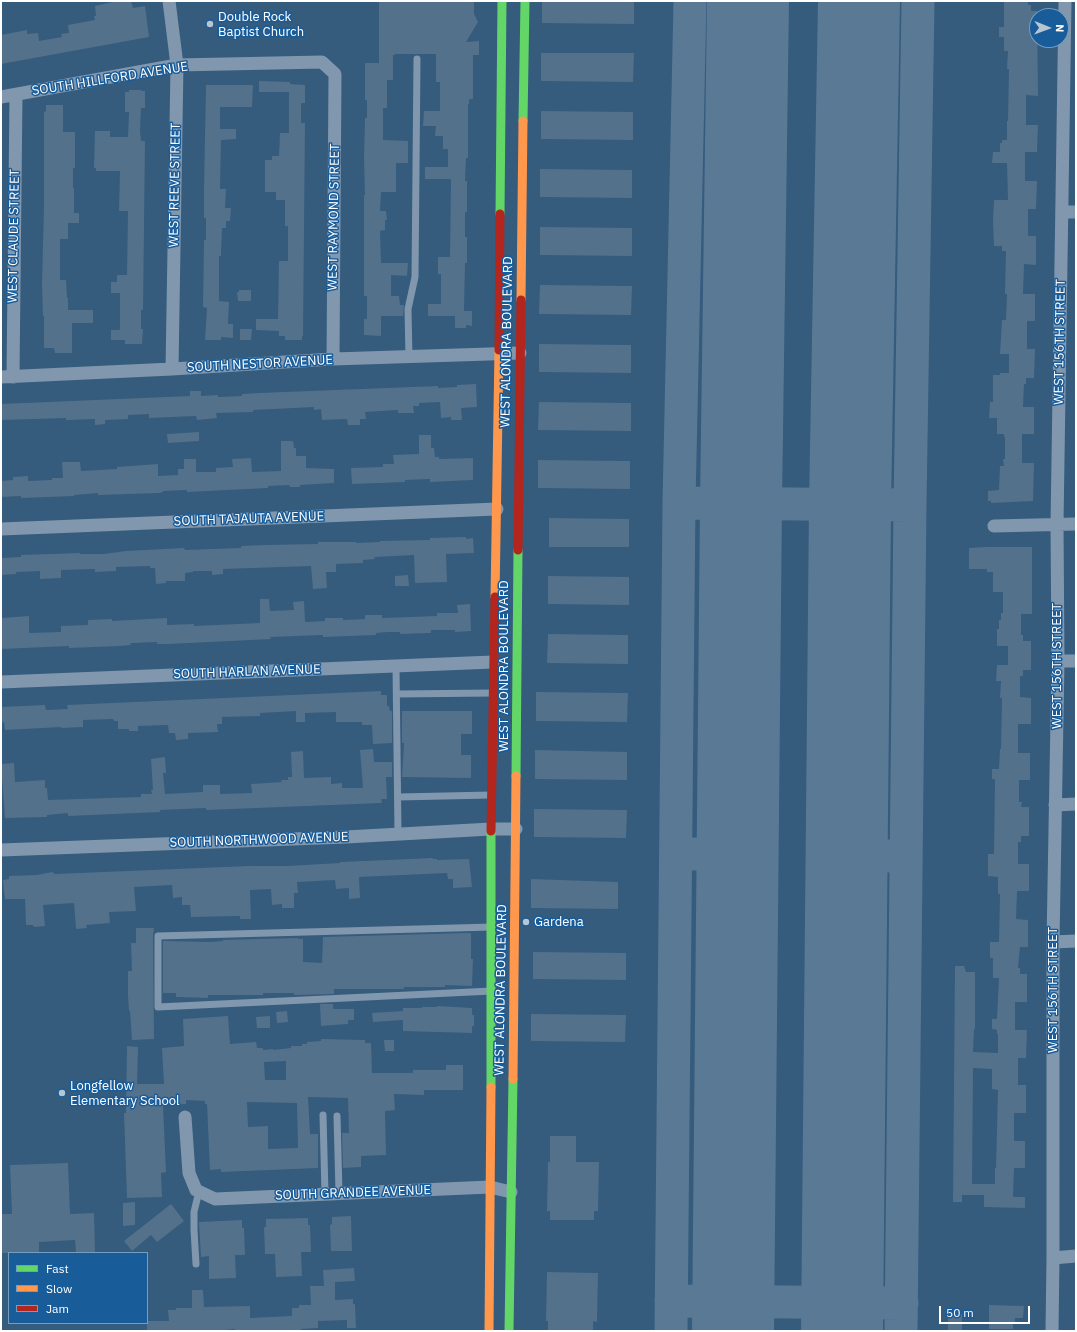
<!DOCTYPE html>
<html>
<head>
<meta charset="utf-8">
<style>
  body { margin:0 }
  #map { position:relative; width:1077px; height:1332px; overflow:hidden; background:#355b7d; font-family:"IBM Plex Sans",sans-serif }
  canvas { display:block }
  .frame { position:absolute; inset:0; border:2px solid #fff; pointer-events:none }
  .legend { position:absolute; left:8px; top:1252px; width:140px; height:72px; box-sizing:border-box; background:#185c9a; border:1px solid #749dc2; margin:0; padding:5px 7px; list-style:none; font-size:12px; color:#fff }
  .legend li { display:flex; align-items:center; gap:8px; height:20px }
  .legend b { width:20px; border:1px solid #749dc2 }
  .north { position:absolute; left:1029px; top:8px; width:40px; height:40px; box-sizing:border-box; background:#185c9a; border:1px solid #749dc2; border-radius:50%; rotate:91deg; font-size:11px; font-weight:700; line-height:16px; text-align:center; color:#fff }
  .north::after { content:''; display:block; margin:auto; width:14px; height:18px; background:#b8c6d2; clip-path:polygon(50% 0,100% 100%,50% 72%,0 100%) }
  .scale { position:absolute; left:939px; top:1306px; width:91px; height:18px; box-sizing:border-box; border:2px solid #fff; border-top:0; padding-left:5px; font-size:12px; line-height:14px; white-space:nowrap; color:#fff; -webkit-text-stroke:3px #185c9a; paint-order:stroke }
</style>
</head>
<body>
<div id="map">
<canvas width="1077" height="1332"></canvas>
<div class="frame"></div>
<ul class="legend">
<li><b style="height:5px;background:#63d668"></b>Fast</li>
<li><b style="height:5px;background:#ff974d"></b>Slow</li>
<li><b style="height:5px;background:#b3261e"></b>Jam</li>
</ul>
<div class="north">N</div>
<div class="scale">50 m</div>
</div>
<script>
const ctx = document.querySelector('canvas').getContext('2d');
ctx.lineJoin = 'round';
const shape = rows => new Path2D(rows.map(r => 'M' + r).join(''));
function strokePath(path, color, width, dash) { ctx.strokeStyle = color; ctx.lineWidth = width; ctx.lineCap = dash ? 'butt' : 'round'; ctx.setLineDash(dash || []); ctx.stroke(path); }
function fillPath(path, color) { ctx.fillStyle = color; ctx.fill(path, 'evenodd'); }
function label(font, color, halo, rows, align = 'center') {
  ctx.font = font + ' "IBM Plex Sans",sans-serif'; ctx.lineWidth = 3; ctx.setLineDash([]); ctx.textBaseline = 'middle'; ctx.strokeStyle = halo; ctx.fillStyle = color; for (const [text, x, y, turn = 0] of rows) {
    ctx.save(); ctx.translate(x, y); ctx.rotate((+turn || 0) * Math.PI / 180); ctx.textAlign = isNaN(turn) ? turn : align; if (halo) ctx.strokeText(text, 0, 0); ctx.fillText(text, 0, 0); ctx.restore();
  }
}
strokePath(shape([
  [679,503,910,505],
  [676,854,738,854],
  [847,856,905,856],
  [671,1301,902,1303],
  [671,1331,679,503,690,1],
  [901,1331,910,505,918,1]
]), '#5a7995', 33);
strokePath(shape([
  [733,1331,741,504,748,1],
  [842,1331,850,505,859,1]
]), '#5a7995', 82);
fillPath(shape([
  [117,1,131,1,133,8,145,6,149,37,1,64,1,35,27,30,27,34,38,33,39,41,62,37,61,34,69,33,68,25,95,20,94,16,96,16,95,6],
  [379,1,474,1,474,14,478,22,466,42,479,41,479,55,473,55,473,99,469,99,469,104,468,104,468,158,466,158,465,181,467,181,467,212,465,212,465,237,467,237,467,263,465,263,464,311,472,311,472,326,466,325,466,328,455,328,455,316,428,316,428,304,441,304,441,274,438,274,438,257,450,257,451,179,425,179,425,167,448,167,448,149,443,149,443,136,435,136,436,126,423,126,424,111,440,111,440,82,436,82,436,54,395,54,395,55,393,55,393,80,387,80,387,108,383,108,383,140,408,141,408,163,396,163,396,192,381,192,380,211,386,211,387,220,385,220,385,230,380,231,381,263,408,263,407,276,391,275,391,296,399,296,400,305,404,305,403,316,381,316,381,336,364,335,364,319,367,319,367,296,364,296,364,195,365,195,364,158,365,118,367,118,367,100,365,100,365,63,379,63],
  [542,1,634,1,634,24,542,23],
  [1004,1,1028,1,1028,5,1031,5,1031,11,1037,11,1038,96,1026,95,1026,125,1038,125,1037,152,1025,152,1025,181,1037,181,1036,209,1028,209,1028,236,1036,236,1036,265,1024,264,1023,294,1035,294,1035,321,1027,321,1027,349,1035,349,1034,378,1026,378,1026,384,1024,384,1023,407,1034,407,1034,434,1022,434,1022,463,1034,463,1033,501,991,503,991,501,988,501,988,491,999,490,1000,466,1004,466,1003,459,1005,459,1005,437,1004,437,1004,434,997,434,997,418,989,418,990,402,993,402,993,375,1000,375,1000,373,1009,373,1009,354,1000,354,1002,320,1006,320,1007,294,1005,294,1005,291,1006,251,1002,251,1002,246,994,246,993,220,994,200,1008,200,1007,163,992,163,993,152,1000,152,1000,143,1002,143,1002,140,1007,140,1007,121,1008,121,1009,69,1007,69,1008,51,1004,51,1004,37,999,37,999,27,1004,27],
  [541,53,634,53,633,82,541,81],
  [259,81,290,82,290,84,305,85,305,103,301,103,301,123,305,123,303,336,302,336,302,340,285,340,285,336,279,336,279,331,256,330,256,319,278,319,279,261,288,261,288,226,285,226,285,200,276,200,276,192,265,192,265,160,272,160,272,156,279,156,280,133,289,133,289,92,259,92],
  [206,85,253,85,252,107,220,107,220,129,236,129,236,139,221,140,220,189,226,189,225,208,231,208,230,221,226,221,226,228,222,228,221,256,219,256,219,301,229,302,228,324,233,324,233,338,221,337,221,340,205,340,207,308,203,307,204,240,206,240,206,218,204,218,204,189],
  [129,90,141,90,141,91,145,91,145,108,141,108,140,131,141,141,145,141,143,310,141,310,141,329,143,329,142,344,125,344,125,340,111,340,111,330,119,330,120,329,120,293,111,293,111,282,117,282,117,275,127,275,128,211,119,211,120,171,96,171,96,168,94,168,95,131,110,131,110,137,128,137,129,112,125,112,125,92,129,92],
  [46,105,63,105,63,132,75,132,75,168,73,168,73,188,74,188,74,213,79,213,79,223,68,223,68,239,60,239,60,280,66,280,67,298,68,298,68,310,93,310,93,323,72,323,72,353,55,353,54,348,44,348,44,316,43,316,42,284,44,205,44,112,46,111],
  [541,111,633,112,633,140,541,139],
  [540,169,632,170,632,198,540,197],
  [540,227,632,228,632,256,540,255],
  [540,285,632,286,631,315,539,314],
  [239,290,251,290,251,301,238,301,237,292,239,292],
  [240,329,252,329,251,340,240,340],
  [539,344,631,345,631,373,539,372],
  [476,384,477,407,461,408,462,420,451,420,451,417,441,418,440,402,419,403,419,406,413,406,414,413,398,413,398,410,365,412,366,419,360,419,360,425,348,425,347,419,322,420,321,409,314,410,314,407,253,410,253,412,216,413,217,418,197,420,196,416,149,418,149,414,128,415,128,419,105,420,105,424,95,425,95,419,68,420,66,420,66,418,1,420,1,404,190,396,190,391,201,391,201,396,218,395,218,397,242,396,242,394,259,393,438,386,438,388,457,387,457,385],
  [539,402,631,403,631,431,538,430],
  [199,432,199,441,168,443,167,434],
  [419,435,431,435,431,448,434,448,435,457,439,457,439,459,473,458,473,480,430,482,430,479,405,480,405,482,352,484,351,468,383,467,383,464,394,464,393,455,419,454],
  [281,441,293,441,294,448,296,448,296,456,306,456,306,468,334,469,334,483,300,485,300,487,290,487,289,485,268,486,268,488,187,492,187,490,163,491,163,492,159,493,98,495,98,493,74,495,74,496,21,498,21,496,1,497,1,481,13,480,13,477,28,476,28,481,52,480,52,478,63,478,62,462,80,462,81,471,117,469,117,467,158,464,158,476,178,475,178,469,184,469,184,459,196,459,196,472,216,472,216,468,233,467,232,459,251,458,252,472,281,471],
  [538,460,630,461,630,489,538,488],
  [549,518,629,519,629,547,549,547],
  [466,537,466,539,473,538,474,553,446,554,447,582,415,583,414,555,374,557,375,559,363,560,363,563,336,564,336,572,326,572,327,588,313,589,311,566,223,569,223,574,212,575,212,571,193,571,193,572,185,573,185,581,166,581,166,583,156,584,155,568,150,568,150,566,116,567,116,571,95,572,95,569,61,570,61,578,40,579,40,571,16,572,16,574,1,575,1,558,21,557,21,555,80,553,80,554,104,554,126,551,184,548,185,550,241,548,241,546,265,545,318,544,318,542,356,542,356,543,380,542,380,541,430,540,430,538],
  [987,547,1032,547,1032,614,1021,614,1021,635,1023,635,1023,641,1031,641,1031,670,1023,670,1023,676,1020,676,1020,697,1031,698,1031,724,1018,724,1018,753,1030,753,1030,780,1019,780,1019,802,1022,802,1021,807,1029,807,1029,836,1021,836,1021,842,1018,842,1018,864,1029,864,1029,891,1017,891,1016,919,1028,920,1028,947,1020,947,1018,968,1020,968,1020,974,1027,974,1027,1002,1015,1002,1015,1030,1027,1030,1026,1058,1018,1058,1018,1085,1026,1085,1026,1113,1014,1113,1014,1141,1025,1141,1025,1168,1014,1168,1013,1197,1025,1197,1025,1208,984,1207,984,1195,962,1195,962,1202,953,1202,955,966,964,966,966,972,975,972,975,1029,974,1029,973,1052,998,1053,998,1034,997,1034,997,1030,992,1029,992,1019,997,1019,999,978,993,978,993,958,990,958,990,942,999,942,1000,894,998,894,998,877,988,876,988,854,994,854,995,779,992,779,992,769,999,769,1000,749,1001,749,1002,698,1000,698,1001,681,996,681,997,665,1008,665,1008,646,997,646,997,629,999,629,999,620,1001,620,1001,613,1003,613,1003,592,993,592,993,572,987,572,987,569,969,569,969,548],
  [973,1068,992,1069,992,1089,998,1090,996,1168,995,1168,995,1184,972,1184],
  [408,575,409,586,395,586,395,576],
  [548,576,629,577,629,605,548,604],
  [260,599,269,599,270,611,294,610,293,602,304,601,305,622,325,621,325,618,343,618,343,620,365,619,365,615,382,615,382,618,437,616,437,613,458,613,457,605,470,604,471,631,455,632,455,630,431,630,431,633,400,634,400,632,388,632,376,633,376,635,323,637,323,635,270,637,271,639,169,644,157,644,157,642,134,643,130,643,131,645,120,646,69,648,69,646,1,649,1,618,29,616,29,633,61,632,61,626,88,625,88,620,112,619,112,621,167,618,167,625,194,624,194,626,260,623],
  [548,634,628,635,628,664,547,663],
  [381,691,381,695,387,695,387,706,389,706,390,711,392,711,392,743,373,744,372,725,362,725,362,722,336,722,336,712,305,713,305,722,296,722,296,711,260,713,260,716,222,717,222,724,217,724,218,732,188,733,188,739,176,740,175,733,169,733,168,725,138,726,138,731,129,731,129,729,118,729,118,721,114,721,113,719,83,720,83,727,61,728,61,727,5,730,4,722,1,723,1,707,45,705,46,710,68,709,67,705],
  [536,692,628,693,627,722,536,721],
  [402,711,472,711,472,734,461,734,461,755,471,755,471,778,402,777,404,743,402,743],
  [373,749,374,762,392,762,392,777,386,777,387,799,381,799,382,803,206,810,206,808,160,810,160,812,68,816,68,813,47,815,47,817,5,818,1,764,14,763,15,782,45,780,45,788,47,788,48,800,141,797,141,794,152,794,151,790,153,790,151,759,165,757,166,773,163,773,165,794,203,792,203,785,220,785,220,794,252,793,251,784,282,782,281,780,288,780,288,777,292,777,291,752,303,751,304,778,331,777,331,784,342,783,342,788,363,788,360,750],
  [535,750,627,752,627,780,535,779],
  [534,809,627,810,626,838,534,837],
  [433,858,433,859,437,859,437,860,469,859,472,887,453,888,453,879,448,879,447,873,359,877,360,898,349,899,349,888,336,889,335,880,297,882,298,893,294,893,294,908,282,908,282,904,272,905,271,889,250,890,251,919,240,919,240,916,191,917,190,905,182,905,182,897,173,898,172,885,134,887,136,911,109,912,110,923,86,925,87,928,76,929,74,903,43,905,45,926,34,927,33,925,26,925,25,899,5,899,4,891,3,880,9,879,9,876,37,875,52,872,55,874,249,866,287,866,340,863,340,862],
  [531,879,618,882,618,909,531,908],
  [136,928,154,928,153,936,154,1039,132,1040,130,1011,129,1011,128,996,128,971,132,971,131,943,136,943],
  [466,933,471,933,471,959,473,959,472,986,445,985,445,987,404,987,404,989,334,989,334,994,294,995,294,993,263,993,263,995,208,995,208,998,176,997,176,993,163,993,163,941,210,942,223,941,223,940,298,938,298,939,303,939,303,962,322,963,323,937],
  [533,952,626,953,626,980,533,979],
  [320,1004,333,1004,333,1009,354,1009,354,1020,348,1020,348,1024,321,1026],
  [437,1006,472,1008,472,1015,474,1015,474,1026,472,1026,472,1033,403,1031,403,1020,373,1022,372,1013,403,1011,403,1008,422,1008,422,1007,437,1007],
  [287,1011,288,1022,277,1023,276,1012],
  [531,1014,626,1015,625,1042,531,1041],
  [228,1016,230,1044,256,1042,257,1048,263,1048,263,1050,273,1049,273,1050,291,1048,291,1046,302,1046,302,1044,307,1044,307,1042,321,1041,321,1039,365,1040,365,1043,371,1043,372,1073,413,1073,413,1070,446,1070,446,1065,463,1065,463,1090,424,1090,424,1095,394,1094,395,1110,385,1111,386,1155,361,1156,361,1167,343,1168,342,1133,349,1133,348,1098,308,1097,310,1134,318,1134,318,1168,221,1172,221,1169,210,1170,207,1104,205,1104,205,1101,186,1100,186,1104,163,1105,166,1172,161,1173,162,1197,127,1198,124,1113,126,1113,127,1046,138,1047,137,1084,164,1084,162,1048,184,1046,183,1019],
  [286,1061,286,1080,265,1080,264,1062],
  [247,1102,297,1103,298,1148,268,1149,268,1126,248,1127],
  [270,1016,270,1028,257,1028,256,1017],
  [384,1040,394,1040,394,1051,385,1051],
  [550,1136,576,1136,576,1162,599,1162,598,1211,594,1211,594,1220,550,1220,550,1211,547,1211,548,1162,550,1162],
  [68,1163,70,1214,94,1213,95,1253,76,1253,75,1240,39,1242,39,1253,1,1253,1,1214,12,1214,10,1165],
  [135,1202,135,1225,123,1226,123,1203],
  [171,1204,184,1221,157,1242,151,1235,132,1251,124,1241],
  [351,1216,352,1251,331,1251,330,1225,332,1224,332,1217],
  [308,1218,308,1225,310,1225,311,1252,301,1252,302,1276,276,1277,275,1254,265,1254,264,1227,266,1227,266,1219],
  [242,1220,242,1228,244,1228,245,1255,235,1255,236,1278,209,1279,209,1256,201,1257,199,1222],
  [354,1268,355,1281,335,1282,335,1300,353,1299,353,1304,355,1304,356,1328,347,1328,347,1320,318,1321,318,1328,301,1329,301,1330,235,1331,235,1329,212,1331,147,1331,147,1321,169,1321,168,1310,176,1310,176,1308,192,1308,192,1290,203,1290,204,1307,250,1306,250,1318,292,1316,292,1308,299,1308,299,1305,311,1305,310,1286,324,1286,323,1270],
  [547,1272,598,1273,597,1322,593,1321,593,1331,548,1330,548,1321,546,1321],
  [989,1305,1024,1306,1023,1318,1015,1318,1015,1324,1013,1324,1013,1329,989,1329],
  [948,1313,962,1314,962,1331,948,1331]
]), '#53718b');
strokePath(shape([
  [409,358,408,309,415,277,417,59],
  [396,666,398,834],
  [397,694,493,693],
  [398,797,491,795],
  [492,927,158,936,158,1007,492,991],
  [323,1115,325,1194],
  [337,1116,339,1193],
  [196,1264,194,1230,194,1212,199,1191]
]), '#8097ae', 7);
strokePath(shape([
  [169,1,177,65,172,369],
  [1,97,177,65,322,62,335,74,333,359],
  [1062,212,1076,212],
  [1,377,172,369,333,359,520,353],
  [13,377,16,95],
  [994,526,1076,524],
  [1,529,497,509],
  [1058,661,1076,661],
  [1,682,493,662],
  [1055,805,1076,804],
  [1,850,346,837,491,829,516,829],
  [1053,942,1076,941],
  [185,1117,189,1173,196,1190,215,1199,490,1187,511,1192],
  [1053,1258,1076,1256],
  [1052,1331,1053,1258,1053,942,1058,661,1057,524,1065,1]
]), '#8097ae', 13);
strokePath(shape([
  [523,121,525,1],
  [500,214,502,1],
  [516,776,518,550],
  [491,831,491,1087],
  [509,1331,513,1079]
]), '#63d668', 9);
strokePath(shape([
  [521,300,523,121],
  [495,597,499,350],
  [513,1079,516,776],
  [489,1331,491,1087]
]), '#ff974d', 9);
strokePath(shape([
  [499,350,500,214],
  [518,550,521,300],
  [491,831,495,597]
]), '#b3261e', 9);
for (const [x, y, r, color] of [
  [210,24,4,"#b8c6d2"],
  [526,922,4,"#b8c6d2"],
  [62,1093,4,"#b8c6d2"]
]) { const dot = new Path2D(); dot.arc(x, y, r, 0, 2 * Math.PI); ctx.fillStyle = color; ctx.fill(dot); strokePath(dot, '#185c9a', 1.5); }
label('13px', '#fff', '#185c9a', [
  ["Double Rock",218,17],
  ["Baptist Church",218,32],
  ["Gardena",534,922],
  ["Longfellow",70,1086],
  ["Elementary School",70,1101]
], 'left');
label('13px', '#fff', '#185c9a', [
  ["SOUTH HILLFORD AVENUE",110,79,-9],
  ["WEST REEVE STREET",175,185,-89],
  ["WEST RAYMOND STREET",334,217,-89],
  ["WEST CLAUDE STREET",14,236,-89],
  ["WEST ALONDRA BOULEVARD",507,342,-89],
  ["WEST 156TH STREET",1060,342,-89],
  ["SOUTH NESTOR AVENUE",260,364,-3],
  ["SOUTH TAJAUTA AVENUE",249,519,-2],
  ["WEST ALONDRA BOULEVARD",504,666,-90],
  ["WEST 156TH STREET",1057,666,-90],
  ["SOUTH HARLAN AVENUE",247,672,-2],
  ["SOUTH NORTHWOOD AVENUE",259,840,-2],
  ["WEST ALONDRA BOULEVARD",501,990,-89],
  ["WEST 156TH STREET",1053,990,-90],
  ["SOUTH GRANDEE AVENUE",353,1193,-2]
]);
</script>
</body>
</html>
